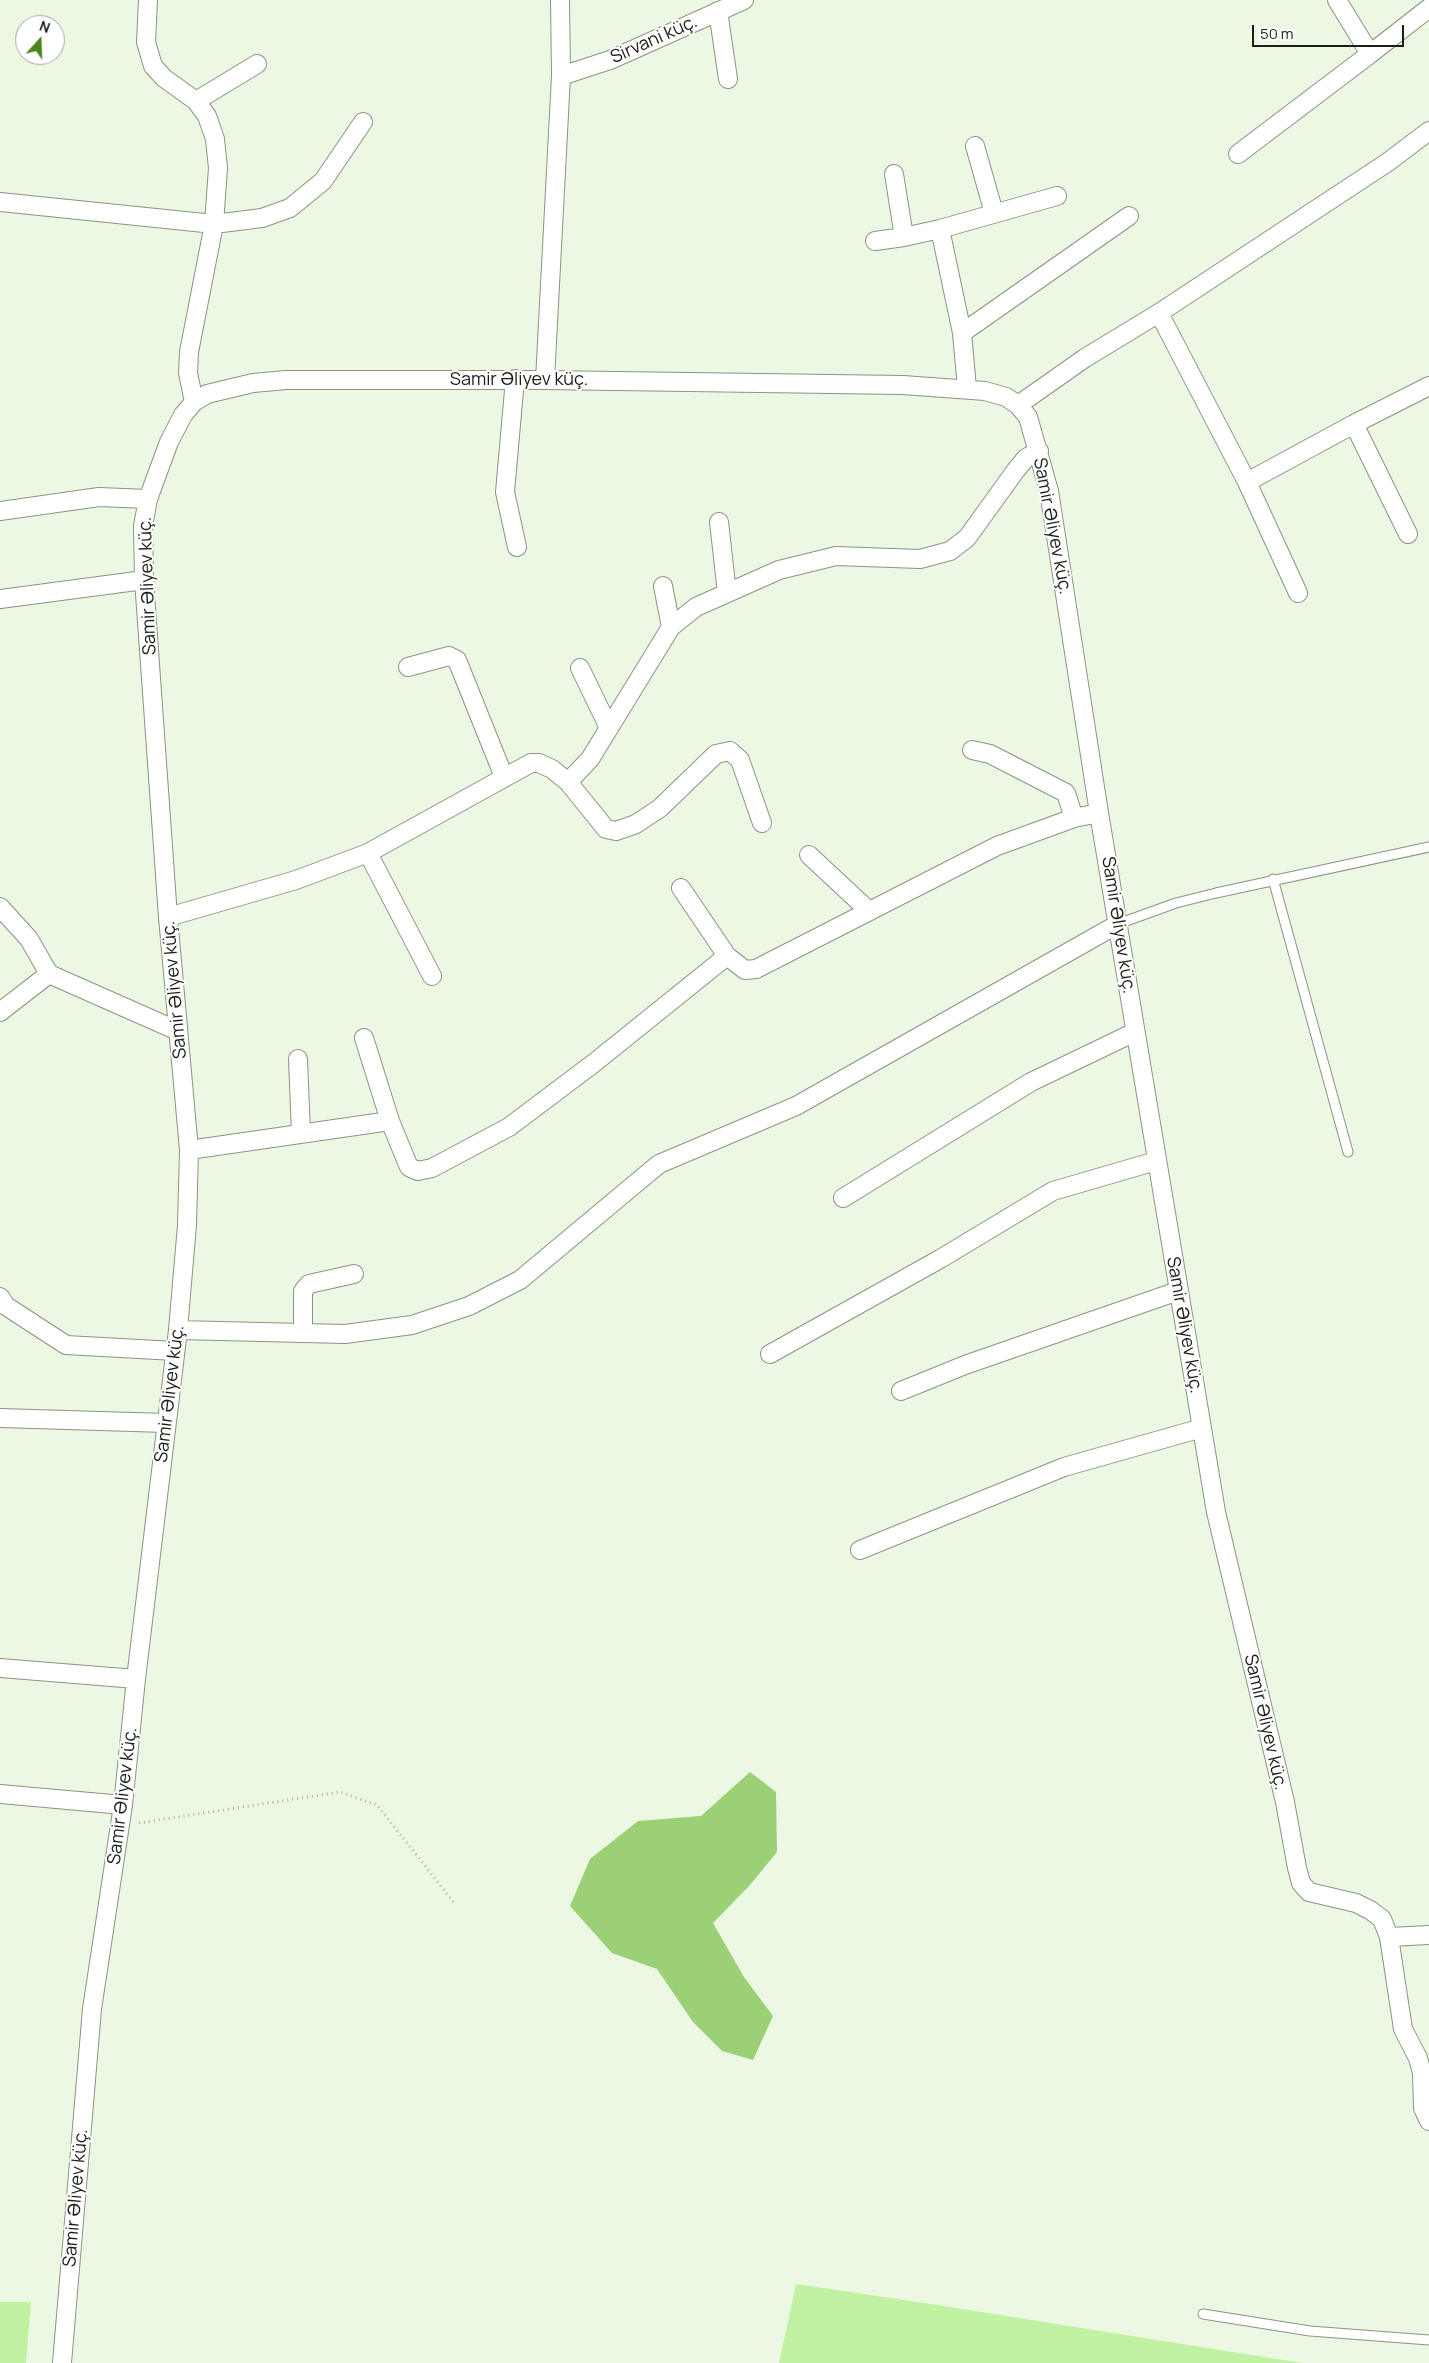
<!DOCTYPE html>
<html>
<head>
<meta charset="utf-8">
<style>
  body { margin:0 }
  #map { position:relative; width:1429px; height:2363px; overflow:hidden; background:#ecf8e4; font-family:Manrope,sans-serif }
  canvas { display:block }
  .north { position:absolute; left:15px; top:15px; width:50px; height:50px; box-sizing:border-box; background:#fff; border:1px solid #a3a5a2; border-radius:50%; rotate:20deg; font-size:14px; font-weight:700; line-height:20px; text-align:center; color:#191e17 }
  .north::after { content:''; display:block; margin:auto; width:18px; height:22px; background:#4d831b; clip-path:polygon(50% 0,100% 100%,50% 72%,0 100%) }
  .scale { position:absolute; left:1252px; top:25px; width:152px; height:22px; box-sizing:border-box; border:2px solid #191e17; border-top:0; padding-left:6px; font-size:15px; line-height:18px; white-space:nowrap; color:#191e17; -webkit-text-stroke:4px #fff; paint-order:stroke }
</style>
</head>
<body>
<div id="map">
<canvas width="1429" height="2363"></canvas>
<div class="north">N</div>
<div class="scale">50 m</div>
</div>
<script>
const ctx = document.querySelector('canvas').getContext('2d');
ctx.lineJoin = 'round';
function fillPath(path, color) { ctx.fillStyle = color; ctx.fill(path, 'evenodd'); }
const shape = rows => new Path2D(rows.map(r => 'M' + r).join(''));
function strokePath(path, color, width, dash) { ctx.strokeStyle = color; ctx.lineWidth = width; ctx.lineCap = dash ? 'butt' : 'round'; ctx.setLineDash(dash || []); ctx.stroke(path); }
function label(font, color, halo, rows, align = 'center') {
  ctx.font = font + ' Manrope,sans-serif'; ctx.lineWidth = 4; ctx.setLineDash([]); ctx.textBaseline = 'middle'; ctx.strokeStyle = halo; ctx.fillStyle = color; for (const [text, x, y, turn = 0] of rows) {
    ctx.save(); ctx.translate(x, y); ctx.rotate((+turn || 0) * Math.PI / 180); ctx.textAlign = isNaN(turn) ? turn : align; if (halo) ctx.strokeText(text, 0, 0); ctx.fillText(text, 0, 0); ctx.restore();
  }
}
fillPath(shape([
  [796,2284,931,2304,1302,2363,779,2363],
  [0,2302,31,2302,26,2363,0,2363]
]), '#c1f2a2');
fillPath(shape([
  [750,1772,776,1792,777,1852,750,1885,713,1923,744,1977,773,2016,753,2060,722,2051,693,2022,657,1969,612,1953,570,1906,590,1859,638,1821,701,1816]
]), '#9bd077');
const service = shape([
  [1273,879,1348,1152],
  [1118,924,1176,903,1216,893,1429,847],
  [1203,2314,1310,2331,1429,2340]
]);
const minor = shape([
  [148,0,146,42,153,66,164,78,196,101,207,116,215,139,218,168,214,224,189,352,188,373,194,402],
  [1337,0,1370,54,1429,8],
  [718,11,728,79],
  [561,76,610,60,744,0],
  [196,101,257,64],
  [975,146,994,213],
  [1238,154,1370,54],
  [894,174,904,237],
  [0,202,214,224,262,218,290,208,323,181,363,122],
  [940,229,962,333,967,388],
  [875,241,904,237,940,229,1057,196],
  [1159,313,1247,482,1298,593],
  [962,333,1129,216],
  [515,379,505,492,517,547],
  [545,380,561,76,560,0],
  [1018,405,1085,358,1159,313,1388,162,1429,131],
  [1354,424,1408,534],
  [1247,482,1354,424,1429,386],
  [0,511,99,497,148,499],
  [719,522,727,593],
  [663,586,671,627],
  [0,599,144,580],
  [408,667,449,656,457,660,504,777],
  [580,668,609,728],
  [972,750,990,754,1066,793,1074,818],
  [568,782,606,829,616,831,636,824,660,808,716,754,730,751,740,760,762,823],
  [368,853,432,976],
  [809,855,868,910],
  [681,888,727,956],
  [0,907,29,939,49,974,178,1031],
  [168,917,296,880,368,853,531,763,539,763,552,769,568,782,590,759,671,627,696,607,779,570,836,556,920,559,950,551,967,538,1016,470,1026,458,1039,451],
  [0,1012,49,974],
  [364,1038,390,1121],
  [298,1059,301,1134],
  [189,1150,390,1121,409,1167,418,1171,432,1168,509,1127,594,1063,727,956,745,970,756,969,997,846,1074,818,1099,813],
  [843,1198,1031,1082,1135,1032],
  [0,1297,6,1306,66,1345,175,1351],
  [178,1330,345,1334,412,1325,469,1306,520,1280,659,1164,796,1106,1118,924],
  [303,1333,303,1291,309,1284,354,1274],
  [770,1354,940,1259,1053,1191,1156,1161],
  [901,1391,965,1365,1178,1291],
  [0,1418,166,1423],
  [860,1550,1064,1467,1202,1428],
  [0,1668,136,1679],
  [0,1794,123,1805],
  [1389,1937,1429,1935],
  [62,2363,92,2009,123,1805,136,1679,178,1330,187,1225,189,1150,168,917,144,580,143,526,148,499,169,442,183,415,194,402,207,394,253,383,286,380,545,380,903,385,985,391,1006,397,1018,405,1028,417,1049,491,1099,813,1216,1512,1285,1802,1297,1868,1301,1883,1309,1892,1356,1903,1370,1910,1382,1919,1389,1937,1403,2029,1418,2058,1422,2073,1423,2108,1429,2121]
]);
strokePath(service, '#899482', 11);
strokePath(minor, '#899482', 20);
strokePath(shape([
  [139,1823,340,1792,377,1805,456,1905]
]), '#a9b3a3', 3, [1, 4]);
strokePath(service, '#fff', 9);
strokePath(minor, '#fff', 18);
label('18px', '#191e17', '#fff', [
  ["Sirvani küç.",654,40,-24],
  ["Samir Əliyev küç.",519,380],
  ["Samir Əliyev küç.",1052,526,79],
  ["Samir Əliyev küç.",148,586,-92],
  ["Samir Əliyev küç.",1118,925,81],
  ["Samir Əliyev küç.",175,990,-95],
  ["Samir Əliyev küç.",1184,1325,80],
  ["Samir Əliyev küç.",170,1394,-83],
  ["Samir Əliyev küç.",1265,1722,77],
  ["Samir Əliyev küç.",123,1796,-83],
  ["Samir Əliyev küç.",76,2198,-85]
]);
</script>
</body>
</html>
